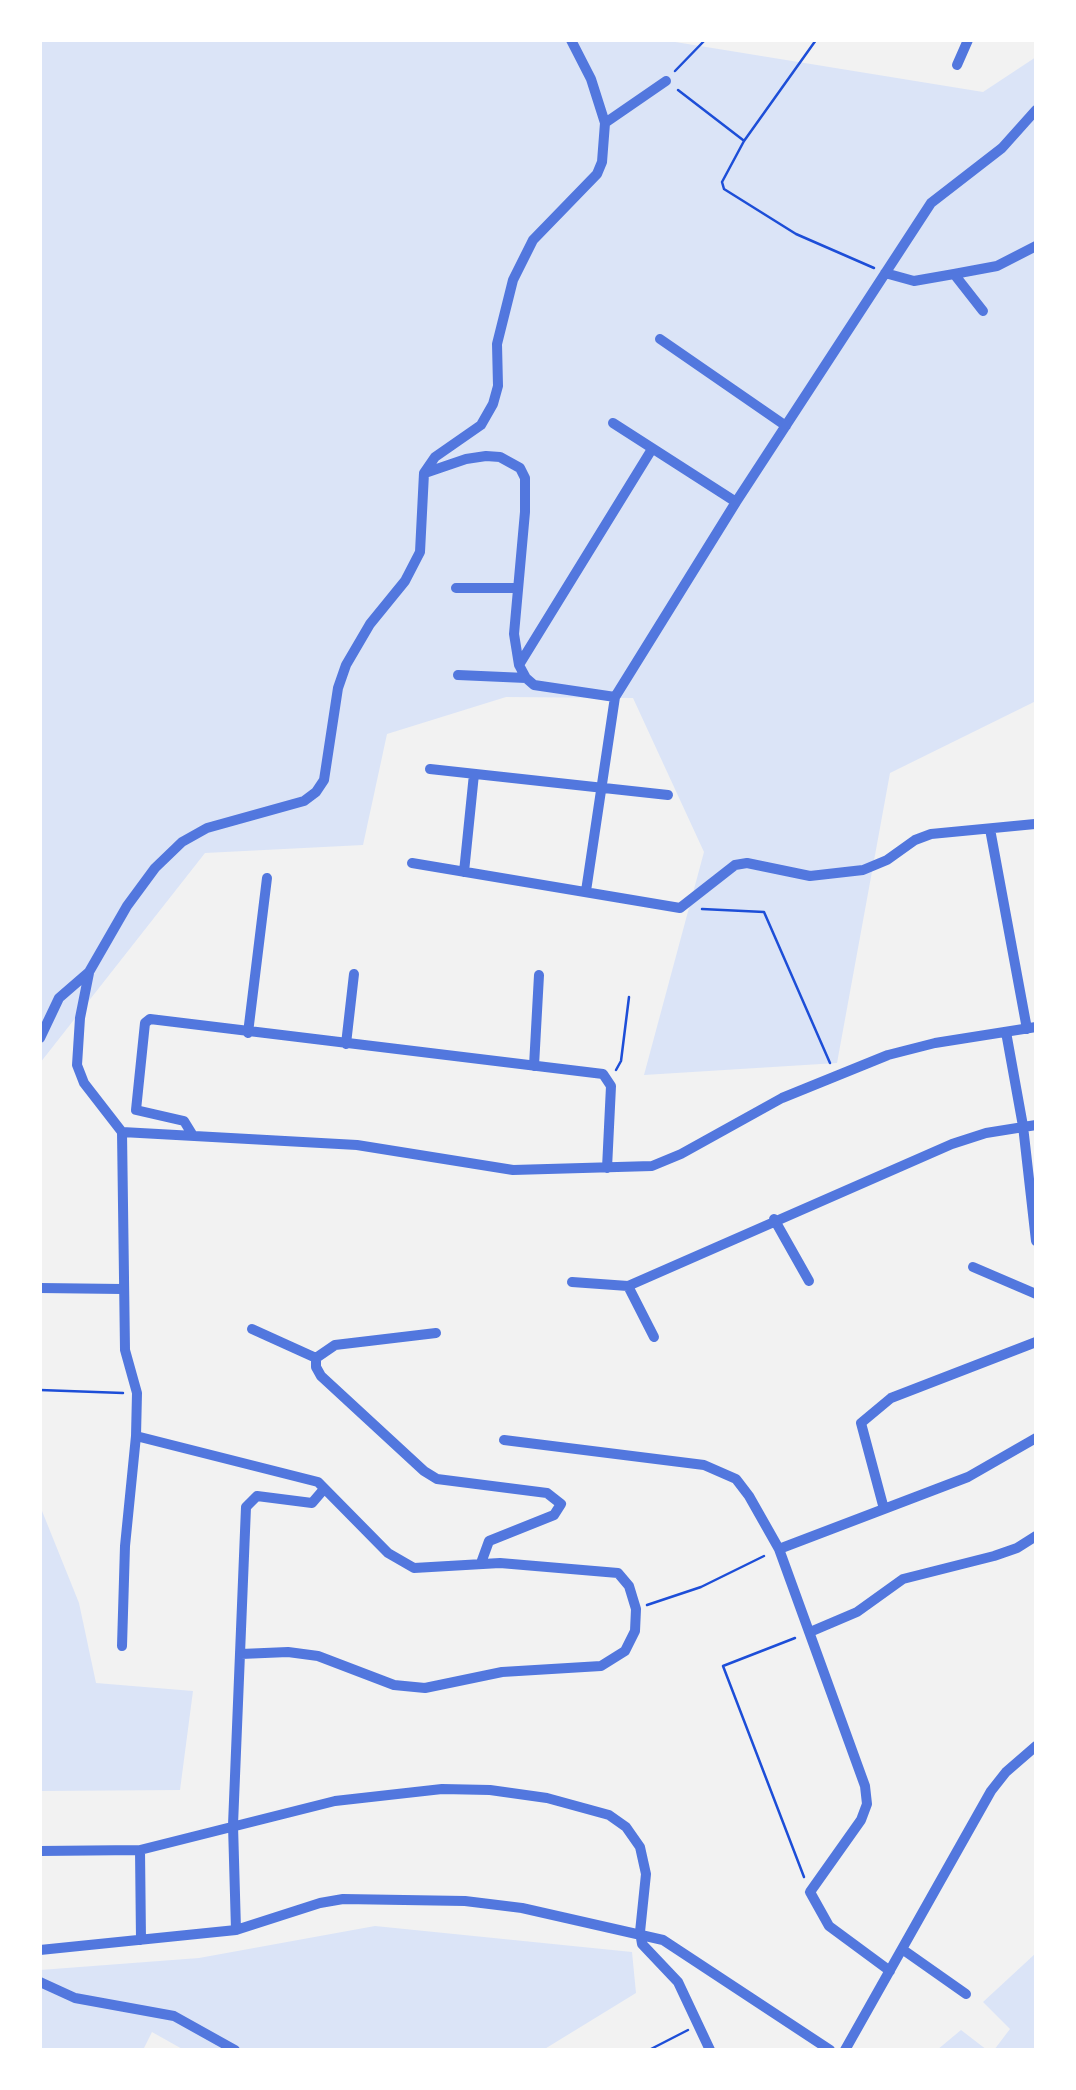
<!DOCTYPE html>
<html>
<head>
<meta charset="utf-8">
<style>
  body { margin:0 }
  #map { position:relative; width:1076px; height:2090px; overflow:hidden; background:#f2f2f2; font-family:"Sofia Sans Condensed",sans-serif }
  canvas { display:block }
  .frame { position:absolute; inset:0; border:42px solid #fff; pointer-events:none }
</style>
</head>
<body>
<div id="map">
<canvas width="1076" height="2090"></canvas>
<div class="frame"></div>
</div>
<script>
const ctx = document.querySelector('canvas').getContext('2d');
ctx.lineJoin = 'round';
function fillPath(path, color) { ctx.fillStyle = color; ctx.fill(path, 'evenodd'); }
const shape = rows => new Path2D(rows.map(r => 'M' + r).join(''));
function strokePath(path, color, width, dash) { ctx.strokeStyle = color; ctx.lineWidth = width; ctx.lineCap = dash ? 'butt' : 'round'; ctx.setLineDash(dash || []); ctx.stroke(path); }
fillPath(shape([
  [40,40,663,40,983,92,1036,57,1036,701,890,773,837,1063,644,1075,704,852,633,698,506,697,387,734,363,845,205,853,40,1063],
  [40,1506,79,1603,96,1683,193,1691,180,1790,40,1791],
  [375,1926,632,1952,636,1993,543,2050,184,2050,152,2032,143,2050,40,2050,40,1970,199,1958],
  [1036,1953,1036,2050,994,2050,1010,2029,983,2002],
  [961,2030,987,2050,937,2050]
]), '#dbe4f7');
strokePath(shape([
  [816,40,744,141,722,182,724,189,796,234,874,268],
  [675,71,705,40],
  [678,90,743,140],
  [702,909,764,912,830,1063],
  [616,1070,621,1061,629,997],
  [40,1390,123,1393],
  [647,1605,701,1587,764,1556],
  [795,1638,723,1666,804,1877],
  [649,2050,688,2030]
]), '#1d4ed8', 2.5);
strokePath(shape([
  [957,65,968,40],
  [605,123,666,81],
  [885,273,914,281,954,274,997,266,1036,246],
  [954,274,983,311],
  [660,339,786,426],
  [613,423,736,502],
  [425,473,466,459,486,456,500,457,520,468,525,478,525,512,514,634,519,665,526,678],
  [456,588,518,588],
  [519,665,652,449],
  [458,675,526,678,534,685,615,697],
  [430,769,668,795],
  [990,829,1027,1029],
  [412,863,680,908,735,865,747,863,810,876,863,870,887,860,915,840,931,834,1035,824],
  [464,872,474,774],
  [586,891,615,697,736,502,931,203,1002,148,1036,110],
  [89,973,80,1018,77,1065,84,1083,122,1132],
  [1006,1032,1023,1126,1036,1241],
  [248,1033,267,878],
  [40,1038,59,998,89,972,127,906,155,868,182,842,207,828,304,801,316,792,324,780,338,688,346,665,370,624,405,581,420,552,424,473,435,457,481,425,493,404,498,386,497,344,513,280,533,240,597,174,602,162,605,123,591,79,571,40],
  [346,1044,354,974],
  [534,1066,539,975],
  [122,1132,357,1145,513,1170,652,1166,681,1154,782,1098,888,1055,935,1043,1036,1027],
  [122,1132,125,1350,137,1393,136,1436,125,1546,122,1646],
  [192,1134,184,1121,136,1110,145,1023,150,1019,603,1074,611,1086,607,1168],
  [774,1219,809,1281],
  [973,1267,1036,1294],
  [572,1282,628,1286,952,1144,986,1133,1036,1125],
  [628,1286,654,1337],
  [40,1288,122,1289],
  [252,1329,316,1358],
  [436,1333,335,1345,316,1358,316,1367,321,1376,424,1471,437,1479,547,1493,561,1504,554,1515,489,1541,481,1563],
  [136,1436,318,1482,388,1553,414,1568,500,1563,618,1573,629,1586,636,1609,635,1631,625,1651,601,1666,502,1672,425,1688,394,1685,318,1656,288,1652,241,1654],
  [504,1440,704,1465,736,1479,749,1496,779,1549,865,1786,867,1804,861,1820,810,1892,829,1926,890,1971],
  [884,1509,861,1423,891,1398,1036,1342],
  [779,1549,968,1477,1036,1438],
  [810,1632,857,1612,903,1579,994,1556,1017,1548,1036,1536],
  [140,1850,141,1940],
  [40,1851,140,1850,335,1801,442,1789,490,1790,547,1798,609,1815,626,1827,640,1847,646,1874,640,1932,642,1944,678,1982,710,2050],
  [236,1930,233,1825,246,1507,257,1496,312,1503,324,1489],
  [902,1949,966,1994],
  [40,1950,236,1930,320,1903,343,1899,465,1901,522,1908,663,1940,830,2050],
  [40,1982,75,1998,174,2016,235,2050],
  [845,2050,991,1791,1006,1772,1036,1746]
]), '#5277de', 10);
</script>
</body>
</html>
